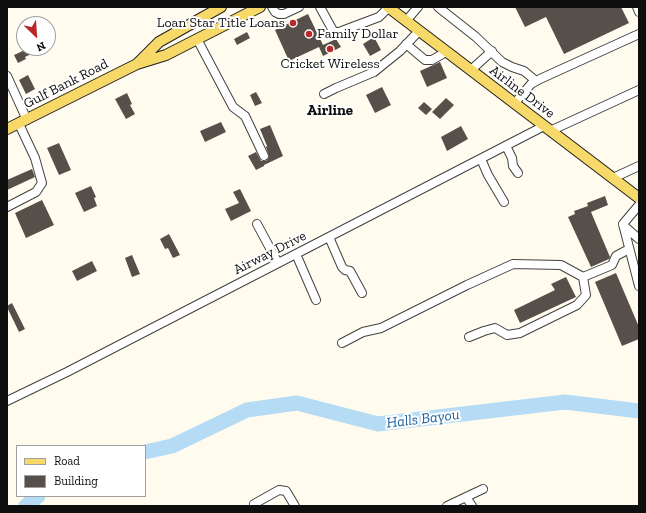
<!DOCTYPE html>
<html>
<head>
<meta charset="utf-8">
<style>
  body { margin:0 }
  #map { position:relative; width:646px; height:513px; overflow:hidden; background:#fffcef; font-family:"Zilla Slab",serif }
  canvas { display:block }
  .frame { position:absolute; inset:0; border:8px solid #0e0e0e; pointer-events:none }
  .legend { position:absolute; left:16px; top:445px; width:130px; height:52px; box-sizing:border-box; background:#fff; border:1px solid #9f9f9f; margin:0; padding:5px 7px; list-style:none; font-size:12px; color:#0e0e0e }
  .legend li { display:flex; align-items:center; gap:8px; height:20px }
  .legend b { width:20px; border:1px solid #9f9f9f }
  .north { position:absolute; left:16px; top:16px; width:40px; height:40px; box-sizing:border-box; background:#fff; border:1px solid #9f9f9f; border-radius:50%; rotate:155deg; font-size:11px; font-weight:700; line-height:16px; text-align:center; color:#0e0e0e }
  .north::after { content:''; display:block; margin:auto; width:14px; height:18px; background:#bc2829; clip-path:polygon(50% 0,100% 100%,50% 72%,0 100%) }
</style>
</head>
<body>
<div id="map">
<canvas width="646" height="513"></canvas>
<div class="frame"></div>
<ul class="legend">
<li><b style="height:5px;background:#f6d968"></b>Road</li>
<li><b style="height:11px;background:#57504a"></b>Building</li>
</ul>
<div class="north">N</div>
</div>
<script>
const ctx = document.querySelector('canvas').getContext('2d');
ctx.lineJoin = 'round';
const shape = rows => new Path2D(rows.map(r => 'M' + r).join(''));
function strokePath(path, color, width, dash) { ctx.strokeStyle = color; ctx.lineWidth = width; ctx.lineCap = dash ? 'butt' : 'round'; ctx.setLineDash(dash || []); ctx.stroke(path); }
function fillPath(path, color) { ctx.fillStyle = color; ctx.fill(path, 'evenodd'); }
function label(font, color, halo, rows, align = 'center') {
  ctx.font = font + ' "Zilla Slab",serif'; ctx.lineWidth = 4; ctx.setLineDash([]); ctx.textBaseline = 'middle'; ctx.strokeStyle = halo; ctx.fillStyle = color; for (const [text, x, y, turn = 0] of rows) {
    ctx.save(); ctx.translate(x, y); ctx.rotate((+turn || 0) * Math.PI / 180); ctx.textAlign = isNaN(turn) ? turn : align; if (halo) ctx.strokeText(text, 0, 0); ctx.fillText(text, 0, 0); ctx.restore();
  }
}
strokePath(shape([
  [145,452,172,446,247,410,297,403,378,424,565,402,639,411],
  [26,506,38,496]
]), '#b5dbf5', 15);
fillPath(shape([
  [515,7,621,7,629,23,564,54,546,17,525,27],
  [308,14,323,45,336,39,341,47,323,56,319,47,289,61,275,30],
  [247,32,250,38,237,45,234,39],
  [374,37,381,50,370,56,363,44],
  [29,48,44,48,25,57,26,59,18,63,14,55],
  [440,62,447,78,427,87,420,71],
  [28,75,35,89,26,94,19,80],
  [382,87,391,105,375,113,366,95],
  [256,92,262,103,255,106,250,95],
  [127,93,132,104,130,105,135,114,126,119,115,99],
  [446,98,454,105,440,119,432,112],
  [424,102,432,109,426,115,418,108],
  [221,122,226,132,205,142,200,131],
  [270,125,283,156,264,165,264,166,256,170,248,156,256,152,261,161,266,161,268,159,269,156,266,147,267,146,260,129],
  [461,126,468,139,447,151,441,137],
  [59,143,71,170,59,175,47,148],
  [32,169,35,177,7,190,7,180],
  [91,186,96,197,94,198,97,206,84,212,75,193],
  [240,189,251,211,231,221,225,209,239,203,233,192],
  [605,196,608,205,591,212,610,257,609,259,591,267,568,217,575,214,574,211,588,206,587,203],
  [42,200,54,225,26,238,15,213],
  [169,234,180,255,173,258,168,248,165,249,160,239],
  [132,255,140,274,132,277,125,258],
  [92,261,97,271,77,281,72,271],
  [616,273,639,327,639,339,622,346,595,282],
  [566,277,576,297,520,323,514,310,555,290,551,284],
  [12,303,25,329,19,332,7,307,7,306]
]), '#57504a');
const minor = shape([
  [272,7,275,12,279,14,284,14,299,7],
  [320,7,332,29,335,32,339,32,379,17,389,7],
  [438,7,476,37,502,62,512,67,524,71,536,81],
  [637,7,639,12],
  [406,21,418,7],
  [197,39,233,107,245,116,264,156],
  [406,44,425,60,432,60,446,52],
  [471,70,492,51],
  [7,76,27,120],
  [324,94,336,88,374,72,400,51,419,31],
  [514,104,531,84,540,79,639,34],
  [550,131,639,90],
  [506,146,512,158,513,166,518,173],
  [481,159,488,175,504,202],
  [613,178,639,166],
  [7,207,36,192,42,183,35,158,19,124],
  [257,224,278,263],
  [623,224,639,286],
  [623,224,639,205],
  [623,225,639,239],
  [329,237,342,267,345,270,350,271,362,293],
  [296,254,316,300],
  [469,337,484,331,495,328,507,335,520,333,577,305,586,295,583,277,612,265,616,256,629,249],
  [342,343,363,332,381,328,467,285,513,264,561,265,583,277],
  [7,401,67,372,544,126],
  [466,497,472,506],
  [254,504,279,490,286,491,295,506],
  [447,506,483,489]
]);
const major = shape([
  [388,7,639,198],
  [138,63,159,42,221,7],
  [7,129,137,64,166,55,260,7]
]);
strokePath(minor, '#414141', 10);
strokePath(major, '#1f1f1f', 12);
strokePath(minor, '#fff', 8);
strokePath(major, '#f6d968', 10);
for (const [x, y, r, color] of [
  [293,23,4,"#bc2829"],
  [309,34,4,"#bc2829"],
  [330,49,4,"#bc2829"]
]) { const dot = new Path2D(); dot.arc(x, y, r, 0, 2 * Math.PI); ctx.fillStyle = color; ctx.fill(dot); strokePath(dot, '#fff', 1.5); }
label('14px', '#0e0e0e', '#fff', [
  ["Loan Star Title Loans",285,23],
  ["Family Dollar",317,34,"left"],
  ["Cricket Wireless",330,64,"center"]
], 'right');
label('14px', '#0e0e0e', '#fff', [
  ["Gulf Bank Road",66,84,-27],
  ["Airline Drive",522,92,37],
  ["Airway Drive",270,253,-27]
]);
label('bold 15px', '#0e0e0e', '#fff', [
  ["Airline",330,111]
]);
label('italic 15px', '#195f9e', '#fff', [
  ["Halls Bayou",423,419,-7]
]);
</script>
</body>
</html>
